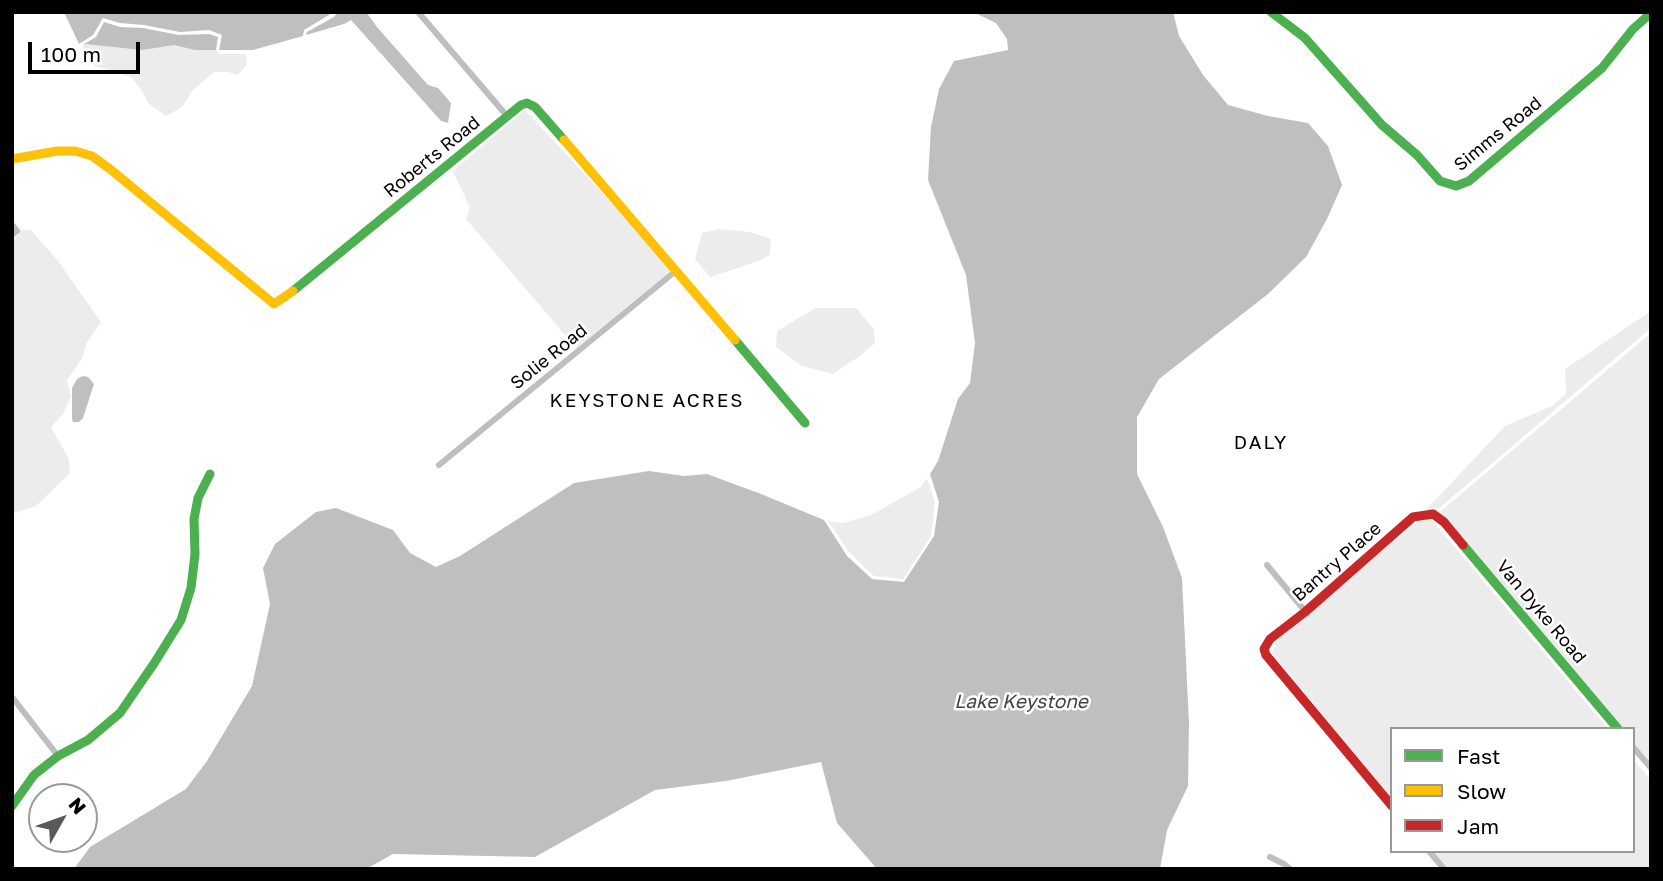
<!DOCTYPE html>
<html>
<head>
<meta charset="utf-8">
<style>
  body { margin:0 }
  #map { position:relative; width:1663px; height:881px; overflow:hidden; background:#fff; font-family:"Golos Text",sans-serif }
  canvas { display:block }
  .frame { position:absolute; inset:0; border:14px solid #000; pointer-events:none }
  .legend { position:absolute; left:1390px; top:727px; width:245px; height:126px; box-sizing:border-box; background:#fff; border:2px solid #999; margin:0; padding:9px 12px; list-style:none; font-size:21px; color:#000 }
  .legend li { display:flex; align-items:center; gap:14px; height:35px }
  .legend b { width:35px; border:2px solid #999 }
  .north { position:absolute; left:28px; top:783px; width:70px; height:70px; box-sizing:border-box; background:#fff; border:2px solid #999; border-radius:50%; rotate:50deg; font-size:19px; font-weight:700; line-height:28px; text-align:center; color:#000 }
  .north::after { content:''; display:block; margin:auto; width:24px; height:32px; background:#595959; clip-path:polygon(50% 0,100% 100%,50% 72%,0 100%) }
  .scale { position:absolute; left:28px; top:42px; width:112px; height:32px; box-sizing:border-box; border:4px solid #000; border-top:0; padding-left:9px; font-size:21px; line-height:24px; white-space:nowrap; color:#000; -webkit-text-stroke:5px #fff; paint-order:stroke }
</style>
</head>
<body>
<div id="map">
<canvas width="1663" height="881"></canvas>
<div class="frame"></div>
<ul class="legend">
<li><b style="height:9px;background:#4caf50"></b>Fast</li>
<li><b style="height:9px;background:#ffc107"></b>Slow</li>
<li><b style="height:9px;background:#c62828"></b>Jam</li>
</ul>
<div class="north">N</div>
<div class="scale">100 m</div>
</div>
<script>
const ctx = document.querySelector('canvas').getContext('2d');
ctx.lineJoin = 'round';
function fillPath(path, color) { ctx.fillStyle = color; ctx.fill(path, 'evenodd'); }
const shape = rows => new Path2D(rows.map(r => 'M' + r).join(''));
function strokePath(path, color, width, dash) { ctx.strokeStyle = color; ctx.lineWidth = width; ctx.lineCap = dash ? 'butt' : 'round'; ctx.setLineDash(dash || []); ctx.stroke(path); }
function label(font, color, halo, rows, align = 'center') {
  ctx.font = font + ' "Golos Text",sans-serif'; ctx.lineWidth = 5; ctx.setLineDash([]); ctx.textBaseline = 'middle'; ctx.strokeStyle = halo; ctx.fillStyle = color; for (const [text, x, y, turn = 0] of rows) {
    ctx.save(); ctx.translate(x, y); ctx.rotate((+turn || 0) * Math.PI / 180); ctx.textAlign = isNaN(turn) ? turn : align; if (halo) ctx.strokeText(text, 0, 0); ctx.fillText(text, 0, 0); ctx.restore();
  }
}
fillPath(shape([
  [84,44,142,50,174,44,195,50,216,50,219,54,245,54,247,56,246,66,238,75,228,72,214,72,193,90,182,107,166,116,148,103,141,89,131,77,114,71,94,66,82,45],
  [525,110,620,212,671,271,576,348,466,219,470,208,453,171],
  [718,229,750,232,771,239,770,255,756,262,710,277,695,259,702,233],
  [20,230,31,230,58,261,101,322,86,344,83,357,67,380,71,396,63,414,51,427,69,459,70,473,36,506,12,514,12,240,19,234],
  [816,308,856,308,874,329,875,343,861,355,833,374,802,366,776,347,777,331],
  [1651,311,1651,328,1436,511,1426,510,1505,426,1552,406,1566,394,1565,369],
  [1651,333,1651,765,1633,746,1633,729,1617,729,1558,665,1434,517],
  [927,478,935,503,931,536,903,579,874,576,850,553,828,521,843,523,871,515,921,487],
  [1427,514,1608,729,1392,729,1392,799,1272,653,1278,639,1310,609],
  [1633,759,1651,780,1651,869,1446,869,1432,851,1633,851]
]), '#ececec');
fillPath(shape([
  [64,12,334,12,304,30,303,36,253,50,219,50,222,35,209,30,180,32,144,25,120,23,103,18,93,35,79,44],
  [338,12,366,12,377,27,428,85,438,88,451,103,448,123,441,121,351,20,344,24,306,35,307,32,334,17],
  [973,12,1173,12,1179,36,1203,75,1228,105,1268,116,1308,123,1328,146,1342,185,1327,219,1306,257,1268,294,1159,379,1137,417,1137,474,1163,527,1182,578,1189,724,1188,786,1167,830,1160,869,877,869,837,823,821,762,726,781,655,790,535,857,393,854,366,869,74,869,90,847,186,789,207,761,252,686,270,604,263,568,275,544,316,512,336,508,393,530,410,553,436,567,460,556,574,483,649,471,684,476,707,474,761,494,824,520,847,556,872,579,904,582,934,536,939,502,930,474,938,461,958,399,970,383,975,343,966,275,928,180,931,127,939,89,954,61,1008,50,1007,39,996,23],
  [104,22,120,27,143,28,179,35,209,34,218,37,216,50,195,50,174,45,142,50,84,44,96,37],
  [83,376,88,377,94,384,83,418,79,422,73,422,72,419,72,388,77,379]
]), '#bfbfbf');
strokePath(shape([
  [418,12,507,116],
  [12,225,17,231,12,235],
  [439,465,677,270],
  [1267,565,1305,611],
  [12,697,58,756],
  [1633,747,1651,768],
  [1429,851,1444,869],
  [1270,857,1284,864,1290,869]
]), '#bebebe', 6);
strokePath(shape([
  [1271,12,1305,38,1382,125,1417,155,1440,181,1456,186,1469,181,1602,68,1633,29,1651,13],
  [293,291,521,105,527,103,535,107,564,140],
  [735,340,805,423],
  [1463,545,1618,729],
  [12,806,34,775,58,756,88,740,120,713,155,662,181,620,191,588,195,554,194,519,198,498,210,474]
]), '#4caf50', 9);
strokePath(shape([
  [564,140,735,340],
  [12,159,57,151,75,151,92,156,110,169,274,304,293,291]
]), '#ffc107', 9);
strokePath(shape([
  [1392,806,1266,655,1264,649,1270,639,1305,612,1413,517,1433,514,1444,522,1463,545]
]), '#c62828', 9);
label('18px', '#000', '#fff', [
  ["Simms Road",1498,134,-39],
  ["Roberts Road",432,157,-39],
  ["Solie Road",549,357,-39],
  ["Bantry Place",1337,562,-41],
  ["Van Dyke Road",1541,612,50]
]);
ctx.letterSpacing = '2px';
label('19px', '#000', '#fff', [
  ["KEYSTONE ACRES",647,401],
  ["DALY",1261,443]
]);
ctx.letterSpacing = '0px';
label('italic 19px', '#444', '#fff', [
  ["Lake Keystone",1021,702]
]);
</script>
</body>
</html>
